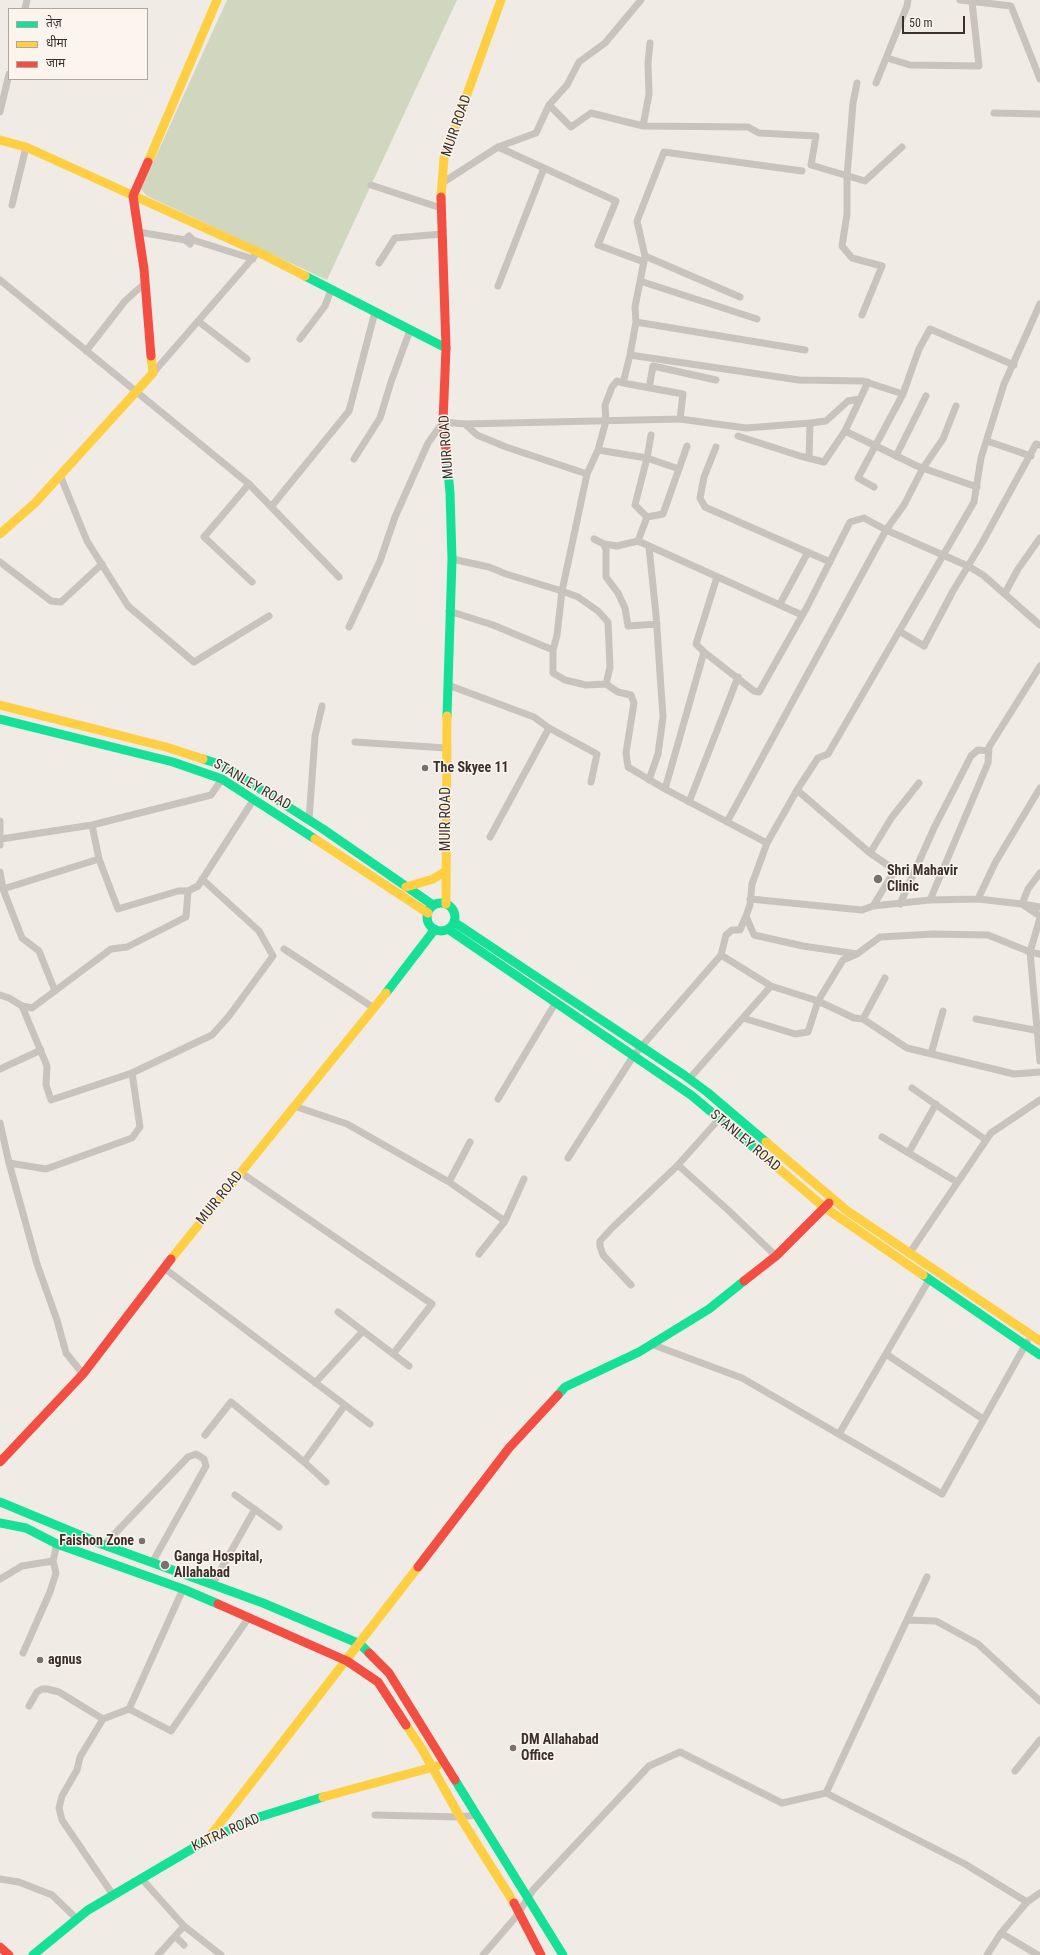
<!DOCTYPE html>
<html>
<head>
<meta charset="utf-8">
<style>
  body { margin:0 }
  #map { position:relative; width:1040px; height:1955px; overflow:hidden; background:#f0ebe5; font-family:"Roboto Condensed","Noto Sans Devanagari",sans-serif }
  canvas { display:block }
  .legend { position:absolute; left:8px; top:8px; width:140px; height:72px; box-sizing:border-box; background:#fbf5ee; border:1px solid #aea6a0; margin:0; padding:5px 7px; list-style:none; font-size:12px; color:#3b302b }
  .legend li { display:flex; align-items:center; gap:8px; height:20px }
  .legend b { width:20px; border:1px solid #aea6a0 }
  .scale { position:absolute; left:902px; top:16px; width:63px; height:18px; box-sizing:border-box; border:2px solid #3b302b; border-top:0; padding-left:5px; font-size:12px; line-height:14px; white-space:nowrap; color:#3b302b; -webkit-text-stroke:3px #fbf5ee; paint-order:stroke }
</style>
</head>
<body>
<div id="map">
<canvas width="1040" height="1955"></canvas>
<ul class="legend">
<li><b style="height:5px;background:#16e098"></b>तेज़</li>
<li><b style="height:5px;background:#ffcf43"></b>धीमा</li>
<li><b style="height:5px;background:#f24e42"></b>जाम</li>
</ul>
<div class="scale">50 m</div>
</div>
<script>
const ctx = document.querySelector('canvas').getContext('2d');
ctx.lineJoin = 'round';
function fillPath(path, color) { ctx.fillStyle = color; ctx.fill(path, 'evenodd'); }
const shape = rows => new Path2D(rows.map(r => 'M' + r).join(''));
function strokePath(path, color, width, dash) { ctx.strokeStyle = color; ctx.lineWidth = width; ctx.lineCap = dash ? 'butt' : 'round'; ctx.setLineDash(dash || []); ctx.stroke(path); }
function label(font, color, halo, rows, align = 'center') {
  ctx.font = font + ' "Roboto Condensed",sans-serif'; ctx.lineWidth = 3; ctx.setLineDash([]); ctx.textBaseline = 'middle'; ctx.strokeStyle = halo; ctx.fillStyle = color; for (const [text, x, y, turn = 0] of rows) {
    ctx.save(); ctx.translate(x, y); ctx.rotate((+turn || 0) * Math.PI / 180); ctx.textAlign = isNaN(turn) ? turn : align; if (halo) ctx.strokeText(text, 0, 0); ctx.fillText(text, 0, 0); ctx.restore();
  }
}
fillPath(shape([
  [227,0,457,0,327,280,147,196,141,189]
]), '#d1d6bf');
strokePath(shape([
  [960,0,1011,6,1040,79],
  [25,9,27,0],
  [887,58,910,65,979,66,972,2],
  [857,83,853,103,847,176,847,214,842,246,852,258,882,266,862,315],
  [876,83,907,6,908,0],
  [549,105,571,127,591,113,643,126,748,127,759,133,816,136,811,165,865,181,902,147],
  [0,112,9,74],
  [994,113,1040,114],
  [643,126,649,94,648,63,650,43],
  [498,147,616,201,598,245,644,262],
  [442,183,498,147,536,133,549,105,567,85,579,62,605,43,641,0],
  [371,185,441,208],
  [12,205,26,147],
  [139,232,185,240,190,244,193,240,189,236,185,240],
  [193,240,253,259],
  [645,256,637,221,664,152,802,171],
  [379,263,395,238,442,234],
  [0,280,249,484,339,577],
  [640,281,757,319],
  [498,286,544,168],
  [198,321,247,359],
  [636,322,805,350],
  [300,339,325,306,331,290],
  [86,351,125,301,144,284],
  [630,355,799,380,863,381,903,394],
  [153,373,258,252],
  [623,383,683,394,680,419],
  [649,388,653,366,716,380],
  [810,423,826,421,848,401,860,399],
  [465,424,477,435,506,447,587,474,598,450,606,421,605,405,612,387,617,381,623,383,630,355,636,322,635,307,645,256,740,297],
  [845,431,917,466,977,487],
  [651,435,647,458,679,469],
  [738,436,800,456,824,462,845,431,868,382],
  [987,441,1031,456],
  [716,447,704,477,700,498,705,507,830,562],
  [598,450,647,458,635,505,647,517,663,514,687,446],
  [896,456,926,396],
  [354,459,380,418,391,382,410,330],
  [60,475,87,541,128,606,194,662,269,616],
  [249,484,204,537,252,582],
  [874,487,858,478,903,394,919,349,930,329,1014,365],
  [271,507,349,411,375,312],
  [647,517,638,541,802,615],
  [594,539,604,544,606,550,606,577,618,593,625,608,628,626,657,624],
  [604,544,617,546,638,541],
  [452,559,489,567,506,574,562,591,578,597,598,611,608,622,610,667,606,684],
  [0,562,51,601,61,602,102,564],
  [717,577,696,644,704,652,754,691,759,692,807,607,850,522,864,518,886,530,968,566,983,575,1040,625],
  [1005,593,1018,569,1040,538],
  [780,604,808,552],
  [449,611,493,625,553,650,557,635,562,591,587,474],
  [349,627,380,561,395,517,428,443,443,422,465,424,680,419,746,428,810,423,809,458],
  [899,631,924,646,953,591,982,543,1036,444,1040,445],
  [553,650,553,673,565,680,586,685,606,684,618,692,631,695,634,703,626,753,628,767,665,789,767,843],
  [448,685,534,717,549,728,597,754,591,782],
  [355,742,446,748],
  [649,780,658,754,663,717,656,615,649,547],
  [665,789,704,652],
  [797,790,818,758,828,754,974,502,981,458,1004,384,1040,304],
  [689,802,738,677],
  [309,820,315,736,322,706],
  [0,821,0,845],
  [727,822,886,530,904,505,923,468,943,439,956,406],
  [92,825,99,859,118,909,178,891,188,891,198,886,254,799],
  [490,837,549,728],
  [1,839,92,825,211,795,222,779],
  [870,853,892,817,919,783],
  [0,872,3,889,22,938,39,951,55,991],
  [1040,873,1028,889,1022,904,1040,907],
  [3,889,99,859],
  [750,899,862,910,873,906],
  [978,899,995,863,1040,788],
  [930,900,988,763,989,747,1040,666],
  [900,904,934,828,971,756,978,750,989,751],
  [746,916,740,930,732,930,726,935,721,955,771,986],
  [284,949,374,1008],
  [857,954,803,946,754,935,746,916,750,905,752,884,767,843,797,790,870,853,895,870,873,906,930,900,978,899,1022,904,1040,916],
  [1040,954,1030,952,1040,1061],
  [0,995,9,998,22,1006,32,1008,111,949,127,947,186,917,188,891],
  [22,1006,47,1066,46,1085,51,1100,132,1073,212,1035,229,1016,273,956,259,931,202,879],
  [743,1018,795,1034,808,1032,818,1001,843,960,857,954,880,937,933,934,988,935,1030,952,1040,918],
  [863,1019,885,978],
  [976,1019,1040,1031],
  [931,1054,943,1011],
  [0,1069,41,1050],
  [689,1079,771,986,818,1001,854,1018,863,1019,907,1048,1014,1074,1040,1072],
  [912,1088,986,1140],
  [498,1099,556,1002],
  [294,1106,347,1124,449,1182,505,1221],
  [0,1123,9,1163,37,1264,57,1320,66,1353,83,1374],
  [882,1137,957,1182],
  [909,1152,936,1104],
  [568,1158,634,1055,721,955],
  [9,1163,46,1169,132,1138,140,1127,132,1073],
  [678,1165,728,1210,776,1256],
  [240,1172,432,1304,393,1354],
  [449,1182,470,1142],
  [479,1254,505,1221,524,1179],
  [909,1254,991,1133,1040,1100],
  [164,1268,370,1424],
  [631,1285,603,1255,600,1246,600,1241,612,1228,678,1165,719,1119],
  [338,1312,409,1366],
  [651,1344,742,1378,942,1494,1027,1342],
  [886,1354,983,1419],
  [315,1383,363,1331],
  [839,1434,929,1280],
  [205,1435,231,1402,304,1462,345,1405],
  [304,1462,326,1482],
  [235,1495,279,1527],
  [104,1545,188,1457,196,1454,204,1459,206,1466,152,1563],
  [927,1577,826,1793,965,1864,1027,1902],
  [0,1579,22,1566,53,1561],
  [212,1585,255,1509],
  [183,1589,129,1709,171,1731,249,1617],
  [907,1620,936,1621,978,1644,1040,1701],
  [23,1653,50,1592,56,1573,53,1561,57,1544],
  [29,1706,37,1692,42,1689,47,1689,59,1692,103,1719],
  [1015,1771,1040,1740],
  [375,1815,460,1817,476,1815],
  [141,1878,184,1926,221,1955],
  [0,1879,19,1882,52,1895,77,1919],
  [113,1895,62,1820,59,1808,62,1796,77,1770,80,1757,103,1719,129,1709],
  [1001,1933,1038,1955],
  [175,1936,184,1945],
  [158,1955,184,1926],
  [483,1955,515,1918,533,1890,649,1766,680,1752,782,1803,826,1793],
  [987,1955,1001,1933,1027,1902,1040,1893]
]), '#c9c3be', 7);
strokePath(shape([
  [305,276,446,348],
  [446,449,450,493,452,559,447,716],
  [0,719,173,762,222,779,315,839],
  [203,759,219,764,232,771,323,829,433,905],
  '427 917a14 14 0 1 1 28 0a14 14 0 1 1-28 0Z',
  [454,922,684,1075,707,1092,766,1142],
  [448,929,691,1095,758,1151],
  [386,993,435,929],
  [923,1275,1040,1355],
  [558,1395,565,1387,639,1352,709,1309,744,1281],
  [0,1502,104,1545,263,1603,360,1644,369,1653],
  [0,1523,26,1528,57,1544,183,1589,218,1604],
  [455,1780,563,1955],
  [33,1955,88,1910,207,1840,256,1818,323,1797]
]), '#16e098', 9);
strokePath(shape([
  [0,140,26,147,258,252,305,276],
  [148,162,217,0],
  [441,197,444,158,501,0],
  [0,534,35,503,153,373,151,356],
  [0,705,166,747,203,759],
  [315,839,428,913],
  [406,887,433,879,446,871],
  [446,904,447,716],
  [766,1142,846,1210,1040,1341],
  [758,1151,824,1207,923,1275],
  [171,1259,386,993],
  [406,1725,422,1749,460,1817,514,1903],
  [323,1797,437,1766],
  [207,1840,418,1567]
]), '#ffcf43', 9);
strokePath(shape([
  [148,162,133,196,144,269,151,356],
  [441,197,446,348,443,422,446,449],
  [744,1281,776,1256,829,1203],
  [0,1462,83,1374,171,1259],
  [418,1567,509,1448,558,1395],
  [218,1604,347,1661,378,1682,406,1725],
  [369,1653,389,1673,455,1780],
  [514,1903,541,1955],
  [0,1947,9,1955]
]), '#f24e42', 9);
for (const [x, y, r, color] of [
  [425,768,4,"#7a716c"],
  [878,879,5,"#7a716c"],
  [142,1541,4,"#7a716c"],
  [165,1565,5,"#7a716c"],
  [40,1660,4,"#7a716c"],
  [513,1748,4,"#7a716c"]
]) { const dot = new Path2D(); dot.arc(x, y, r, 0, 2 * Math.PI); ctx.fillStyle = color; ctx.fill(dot); strokePath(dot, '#fbf5ee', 1.5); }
label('14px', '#3b302b', '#fbf5ee', [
  ["MUIR ROAD",457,126,-71],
  ["MUIR ROAD",447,447,-94],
  ["STANLEY ROAD",252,785,30],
  ["MUIR ROAD",446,819,-90],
  ["STANLEY ROAD",745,1141,40],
  ["MUIR ROAD",220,1198,-51],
  ["KATRA ROAD",226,1833,-24]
]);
label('bold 14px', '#3b302b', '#fbf5ee', [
  ["The Skyee 11",433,768],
  ["Shri Mahavir",887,871],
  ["Clinic",887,887],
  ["Faishon Zone",134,1541,"right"],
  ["Ganga Hospital,",174,1557],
  ["Allahabad",174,1573],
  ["agnus",48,1660],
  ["DM Allahabad",521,1740],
  ["Office",521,1756]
], 'left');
</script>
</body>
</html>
